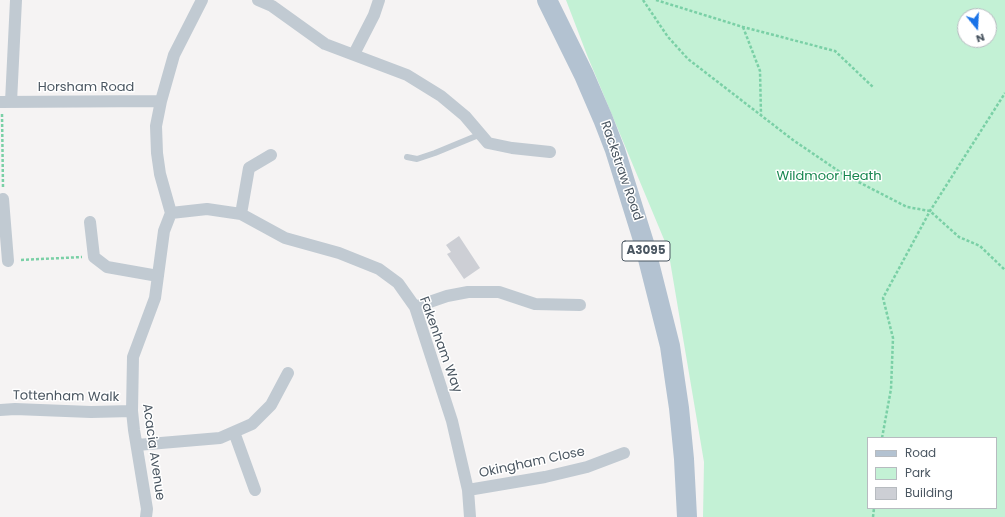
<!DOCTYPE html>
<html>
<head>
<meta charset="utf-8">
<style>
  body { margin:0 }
  #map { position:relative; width:1005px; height:517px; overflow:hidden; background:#f5f3f3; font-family:Poppins,sans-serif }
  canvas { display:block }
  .legend { position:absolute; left:867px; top:437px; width:130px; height:72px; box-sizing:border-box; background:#fff; border:1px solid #b7bbc0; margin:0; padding:5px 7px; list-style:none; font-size:12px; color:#4a5661 }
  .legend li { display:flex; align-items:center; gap:8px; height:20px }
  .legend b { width:20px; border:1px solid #b7bbc0 }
  .north { position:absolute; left:957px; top:8px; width:40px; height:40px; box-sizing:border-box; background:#fff; border:1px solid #b7bbc0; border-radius:50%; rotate:162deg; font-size:11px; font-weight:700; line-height:16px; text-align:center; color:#4a5661 }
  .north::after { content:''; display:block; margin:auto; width:14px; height:18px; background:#1a73e8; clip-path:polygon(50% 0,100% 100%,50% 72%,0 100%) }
</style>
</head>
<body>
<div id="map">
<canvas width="1005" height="517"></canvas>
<ul class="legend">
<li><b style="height:5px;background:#b3c2d1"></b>Road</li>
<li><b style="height:11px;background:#c3f1d5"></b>Park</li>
<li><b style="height:11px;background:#cdcfd5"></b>Building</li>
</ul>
<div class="north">N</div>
</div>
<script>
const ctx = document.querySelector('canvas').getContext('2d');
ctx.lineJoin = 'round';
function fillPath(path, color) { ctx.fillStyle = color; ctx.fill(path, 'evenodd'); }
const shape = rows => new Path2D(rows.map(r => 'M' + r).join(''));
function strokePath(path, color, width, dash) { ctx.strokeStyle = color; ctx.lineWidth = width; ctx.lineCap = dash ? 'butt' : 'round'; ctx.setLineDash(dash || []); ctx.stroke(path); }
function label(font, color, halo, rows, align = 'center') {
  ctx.font = font + ' Poppins,sans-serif'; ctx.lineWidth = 3; ctx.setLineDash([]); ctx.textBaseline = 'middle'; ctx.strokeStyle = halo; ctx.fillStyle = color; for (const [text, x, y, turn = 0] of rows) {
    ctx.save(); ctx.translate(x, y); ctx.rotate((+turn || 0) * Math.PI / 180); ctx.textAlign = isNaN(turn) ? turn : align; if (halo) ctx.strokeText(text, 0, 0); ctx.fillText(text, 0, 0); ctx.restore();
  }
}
fillPath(shape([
  [566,0,1005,0,1005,517,703,517,704,462,668,249,587,55],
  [965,16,989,16,989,40,965,40],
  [868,438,996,438,996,508,868,508]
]), '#c3f1d5');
fillPath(shape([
  [459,236,480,268,464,279,447,254,451,252,446,245]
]), '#cdcfd5');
strokePath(shape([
  [643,0,668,37,688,59,793,140,843,174,907,207,930,211,959,237,980,246,1005,270],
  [656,0,743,27,835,51,874,88],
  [743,27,760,71,761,115],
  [2,114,3,187],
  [21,260,82,257],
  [882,438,891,389,893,338,883,298,930,211,1005,93],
  [873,517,874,508]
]), '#7ad0a6', 2.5, [3, 2]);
strokePath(shape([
  [407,157,417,159,435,153,481,134]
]), '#c1cad2', 6);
strokePath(shape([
  [258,0,272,6,325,44,407,75,441,96,465,116,488,143,512,148,550,152],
  [354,54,374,15,379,0],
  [0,102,161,101],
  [11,102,16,0],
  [3,199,8,261],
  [171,213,207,209,241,214,285,238,339,253,379,269,398,283,415,307,452,421,468,490,470,517],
  [241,214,249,168,271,155],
  [90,222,94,257,107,267,158,276],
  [415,307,447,296,468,292,499,292,535,304,580,305],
  [0,410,15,409,91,412,132,411],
  [234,432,255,490],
  [137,445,220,438,252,424,271,405,288,373],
  [468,490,545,477,587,467,624,453],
  [146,517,147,509,134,430,132,411,133,357,155,298,164,231,171,213,160,174,157,153,156,126,161,101,174,55,202,0]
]), '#c1cad2', 12);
strokePath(shape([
  [547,0,584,75,603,119,615,150,644,243,670,346,675,381,679,408,684,459,687,517]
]), '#b3c2d1', 20);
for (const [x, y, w] of [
  [646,251,48]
]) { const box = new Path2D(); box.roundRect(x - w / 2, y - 10, w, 20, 3); ctx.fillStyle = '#fff'; ctx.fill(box); strokePath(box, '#4a5661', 1); }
label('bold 12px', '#4a5661', null, [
  ["A3095",646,251]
]);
label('13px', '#4a5661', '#fff', [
  ["Horsham Road",86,88],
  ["Rackstraw Road",621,171,71],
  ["Fakenham Way",440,345,70],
  ["Tottenham Walk",66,397,1],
  ["Acacia Avenue",153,452,82],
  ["Okingham Close",532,463,-12]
]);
label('13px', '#17864f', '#fff', [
  ["Wildmoor Heath",829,177]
]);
</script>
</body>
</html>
